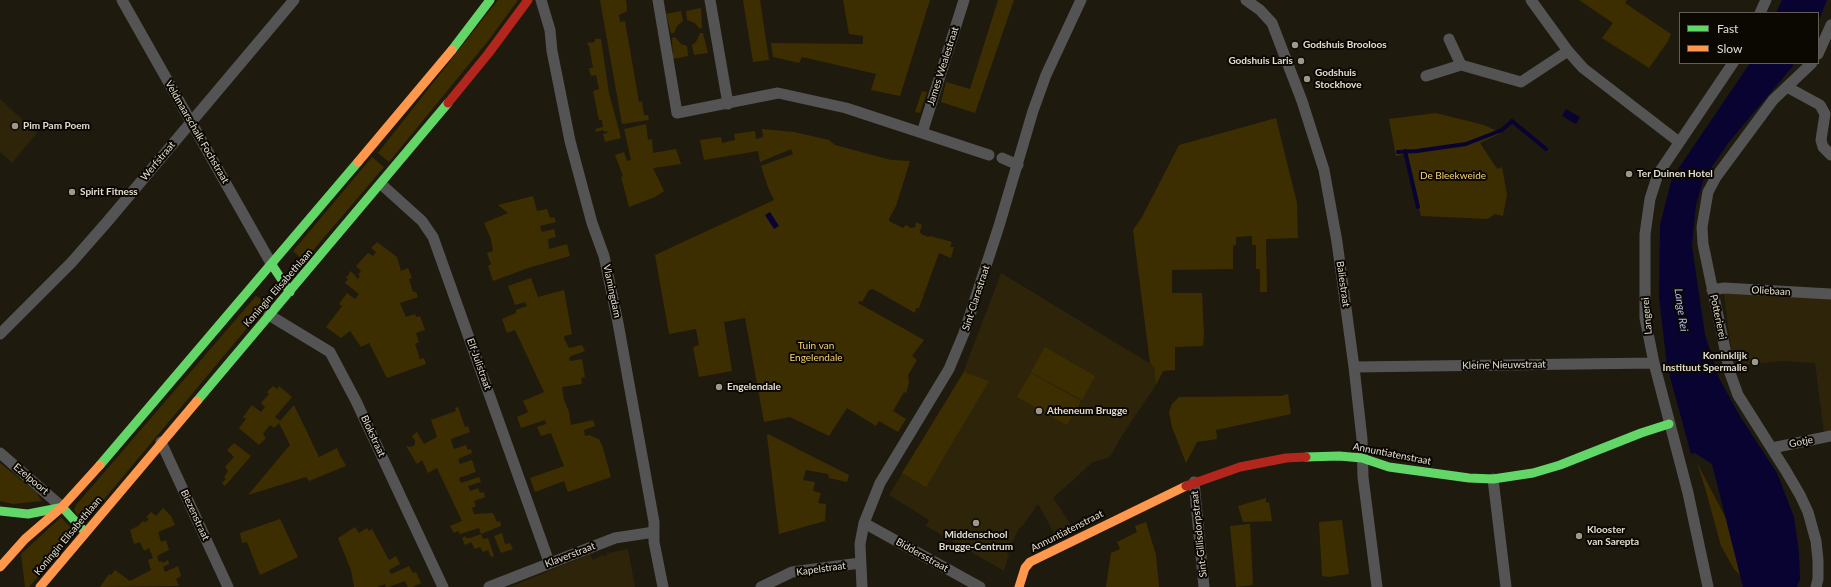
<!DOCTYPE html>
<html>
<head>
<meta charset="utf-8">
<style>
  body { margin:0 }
  #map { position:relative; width:1831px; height:587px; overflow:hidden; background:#1f1a0e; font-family:Lato,sans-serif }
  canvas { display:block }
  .legend { position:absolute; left:1679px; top:12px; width:140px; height:52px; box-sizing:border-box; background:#0b0802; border:1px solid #615d54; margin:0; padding:5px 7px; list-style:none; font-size:12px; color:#e2dcd0 }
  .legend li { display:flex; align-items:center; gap:8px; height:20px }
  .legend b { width:20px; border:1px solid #615d54 }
</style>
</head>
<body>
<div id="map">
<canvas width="1831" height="587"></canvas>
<ul class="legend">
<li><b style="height:5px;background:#63d668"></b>Fast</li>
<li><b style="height:5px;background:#ff974d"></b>Slow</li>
</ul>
</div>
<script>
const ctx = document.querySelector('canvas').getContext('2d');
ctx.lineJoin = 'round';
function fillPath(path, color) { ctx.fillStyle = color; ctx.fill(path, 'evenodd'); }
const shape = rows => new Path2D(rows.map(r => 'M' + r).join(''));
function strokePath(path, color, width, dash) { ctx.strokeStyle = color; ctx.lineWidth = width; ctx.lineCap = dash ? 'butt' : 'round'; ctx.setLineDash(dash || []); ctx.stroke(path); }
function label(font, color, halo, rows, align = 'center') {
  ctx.font = font + ' Lato,sans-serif'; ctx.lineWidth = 4; ctx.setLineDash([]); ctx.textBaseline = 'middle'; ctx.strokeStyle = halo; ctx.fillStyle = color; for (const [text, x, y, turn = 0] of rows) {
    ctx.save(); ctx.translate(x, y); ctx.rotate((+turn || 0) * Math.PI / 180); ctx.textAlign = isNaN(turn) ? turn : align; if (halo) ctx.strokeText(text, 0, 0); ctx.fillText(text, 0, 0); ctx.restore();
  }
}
fillPath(shape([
  [0,99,37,133,12,163,0,152],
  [1001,273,1154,366,1156,385,1121,437,1110,457,1093,462,1053,498,1072,526,1055,535,1038,504,1021,528,1020,527,1010,546,1007,554,1009,555,1004,571,926,526,929,520,889,495,963,373],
  [1726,291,1831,298,1831,432,1824,433,1815,363,1781,361,1736,366,1731,348,1724,294],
  [628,549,635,587,510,587,590,554,593,560,602,555,607,556,607,553]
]), '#2e240a');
fillPath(shape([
  [498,0,518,0,488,41,389,162,378,153],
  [600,0,626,0,627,11,619,15,620,22,625,21,639,102,642,101,644,115,648,115,649,120,622,124],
  [743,0,760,0,769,60,753,62],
  [843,0,930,0,900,96,871,90,876,74,802,57,799,63,773,57,771,43,863,44,863,36,849,34],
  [998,0,1014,0,975,113,941,102,946,82,970,89],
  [1579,0,1627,0,1625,3,1671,34,1668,41,1649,68,1602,38,1613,23],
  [701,8,702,28,700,29,695,23,687,20,686,11],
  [681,11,683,21,677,26,674,33,671,33,666,14],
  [700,33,703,33,708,53,694,55,692,45,696,42],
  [675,37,681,44,687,46,688,56,673,59,672,38],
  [595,39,601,39,609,93,621,138,605,142,603,134,607,133,607,131,604,132,603,130,596,132,595,129,603,127,602,120,599,120,593,91,599,89,596,75,591,76,589,68,593,68,589,45,588,46,587,43,595,42],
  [922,91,927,92,920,113,915,112],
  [1436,113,1484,125,1501,133,1480,143,1497,169,1502,167,1507,195,1503,216,1495,214,1488,219,1421,216,1405,154,1396,156,1389,119],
  [1276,118,1297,203,1298,238,1266,239,1267,292,1260,292,1260,269,1256,269,1256,245,1252,245,1252,236,1236,237,1236,245,1233,246,1233,269,1172,270,1172,293,1202,293,1204,335,1203,346,1175,347,1175,370,1163,371,1156,385,1154,367,1150,363,1133,230,1142,217,1179,145],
  [646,124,648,140,652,139,653,153,676,149,681,164,653,168,664,191,655,197,629,207,621,177,623,176,615,155,624,152,627,161,631,160,624,129],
  [762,129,794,132,829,140,835,145,891,160,910,161,896,206,889,219,889,221,903,228,906,225,911,228,915,227,916,222,922,225,920,231,921,234,928,237,930,236,952,242,950,247,954,247,951,258,939,253,919,308,916,308,915,313,873,289,869,290,862,302,859,301,858,303,924,340,912,356,917,360,908,375,909,383,906,393,904,392,893,411,906,419,898,432,879,421,876,426,847,408,829,436,790,417,764,422,745,318,724,322,732,371,699,377,693,347,699,345,696,329,669,334,655,255,774,200,769,190,761,166,793,154,791,149,760,162,758,151,704,160,700,140,721,137,722,143,735,140,734,134,755,131,756,139,763,137],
  [372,157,384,167,304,261,293,251],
  [533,196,537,211,547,209,550,218,554,217,556,222,540,226,542,232,554,229,556,237,548,239,549,249,567,244,570,256,528,268,493,281,488,266,491,264,487,253,493,251,491,239,484,223,508,213,498,205],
  [377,242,397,257,401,271,408,268,412,278,409,279,413,292,416,292,418,297,400,303,406,317,415,314,416,317,420,316,425,330,416,333,419,342,415,344,420,359,424,358,426,364,387,378,369,343,361,347,350,331,341,338,326,327,342,306,339,304,347,293,355,299,359,294,345,283,348,279,346,278,351,271,358,279,360,276,358,275,361,271,356,266,368,253,373,256,376,252,371,248],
  [531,278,538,297,564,290,572,334,564,336,564,338,569,348,582,345,585,351,571,356,569,358,570,361,582,359,585,377,581,378,582,384,562,387,564,400,569,412,571,425,593,420,595,426,584,430,585,436,590,435,591,436,599,439,603,448,611,477,568,492,564,481,535,492,530,478,564,466,551,433,541,436,537,427,546,424,545,420,521,428,517,417,528,412,523,401,544,392,515,330,507,333,502,319,516,313,516,310,527,306,525,302,515,305,508,286],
  [256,296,268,303,90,516,80,519,74,510,76,505],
  [1045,347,1095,376,1082,400,1031,372],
  [964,372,989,381,926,487,902,473],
  [1031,373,1081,401,1067,425,1017,397],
  [273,386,277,389,279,386,292,397,275,417,280,421,294,405,319,457,337,448,341,458,342,458,346,466,309,481,306,477,248,495,290,445,279,423,274,428,270,425,263,434,266,438,259,445,239,428,246,419,243,417,252,405,261,412,265,407,261,403,269,394,267,392],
  [1288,394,1291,414,1216,430,1217,439,1197,442,1186,463,1172,427,1169,412,1172,404,1179,397,1281,396],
  [458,407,465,427,468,426,470,432,451,439,452,444,454,449,466,445,468,450,471,449,472,453,458,459,460,464,472,460,476,472,459,478,461,483,479,477,481,482,468,486,470,491,478,488,480,493,484,492,485,497,474,501,476,506,472,508,474,514,493,513,497,522,500,521,501,526,481,534,483,539,488,538,494,556,491,557,488,550,483,552,480,547,475,549,471,542,465,545,462,538,465,536,466,538,470,538,481,534,479,528,460,534,458,531,454,533,450,526,462,521,437,468,428,473,422,460,417,464,406,446,411,447,415,445,415,441,412,436,417,432,424,444,437,437,431,420,456,411,455,408],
  [768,434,849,475,847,482,829,478,828,474,806,470,803,480,815,482,813,491,821,493,818,503,826,504,825,521,779,534,767,436],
  [234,443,251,456,225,486,222,483,226,479,224,477,228,471,225,467,234,457,227,450],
  [0,463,36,492,42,501,13,504,0,501],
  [1697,463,1729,524,1740,575,1734,569,1721,546,1706,491],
  [1266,498,1266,503,1269,502,1272,521,1243,522,1238,506],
  [163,508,171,516,175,525,158,532,161,542,166,540,169,550,157,556,159,562,162,561,163,563,168,560,169,564,163,567,165,572,178,566,181,576,176,579,179,586,100,587,109,574,111,575,115,570,130,581,151,570,148,560,153,558,149,548,144,551,140,542,134,544,130,530,138,526,143,521,146,522,149,519,146,517,151,512,156,516],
  [61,517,76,533,29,587,25,587,21,554],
  [280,519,298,557,260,575,247,542,242,543,240,533],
  [1342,520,1349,574,1328,577,1322,576,1319,522],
  [1146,522,1156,555,1159,587,1106,587,1111,553,1120,549,1117,542,1137,532,1135,526],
  [1250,524,1253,585,1236,587,1230,526],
  [355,527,359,533,367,528,369,531,372,529,389,560,396,556,400,564,389,570,391,574,409,566,413,573,416,572,421,583,413,587,408,587,405,581,389,587,386,587,385,584,377,587,354,587,351,570,338,538],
  [502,533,505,544,510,543,513,549,501,553,494,536]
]), '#3d2e02');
fillPath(shape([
  [1782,0,1827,0,1818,22,1818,13,1776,13],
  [1750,63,1793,63,1793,66,1729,142,1704,178,1696,205,1692,246,1705,335,1719,378,1741,418,1777,473,1794,517,1799,553,1800,579,1797,587,1743,587,1712,464,1695,453,1691,454,1667,366,1659,297,1660,225,1672,178],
  [1566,109,1580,117,1576,124,1562,116],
  [770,212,779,226,774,229,765,215]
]), '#090331');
strokePath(shape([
  [1405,151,1418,207],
  [1398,152,1417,151,1466,144,1502,130,1512,121,1546,149]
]), '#090331', 4);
strokePath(shape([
  [122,0,272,265],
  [541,0,550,30,552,51,570,141,592,223,604,256,618,323,654,522,654,542,663,587],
  [658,0,677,113,778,93,846,108,989,155],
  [710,0,728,104],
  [1246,0,1260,10,1272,23,1302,101,1324,170,1337,242,1354,367,1362,439,1363,477,1377,587],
  [1531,0,1568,51,1583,68,1679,142],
  [1760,13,1766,0],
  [1449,39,1461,65,1521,82,1568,51],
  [1818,54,1831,25],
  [1812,63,1773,100,1716,177,1708,192,1702,227,1703,244,1730,373,1738,395,1786,471,1800,495,1808,512,1816,541,1818,560,1818,579,1816,587],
  [1426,76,1461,65],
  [1787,87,1820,105,1825,114,1821,140,1823,147,1831,155],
  [922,133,964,0],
  [1002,158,1018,165],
  [381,184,422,221,433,237,549,562],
  [1712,290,1724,288,1831,294],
  [269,315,330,352,356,401,443,587],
  [0,334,71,263,107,222,294,0],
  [1354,367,1654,363],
  [161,442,228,587],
  [1772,448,1831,436],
  [0,453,62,507],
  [1493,479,1506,587],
  [1194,482,1204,587],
  [864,523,980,587],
  [489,587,615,538,654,532],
  [761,587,792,572,860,563],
  [862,587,860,544,864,523,880,483,949,369,964,333,999,226,1033,111,1046,75,1081,0],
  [1708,587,1688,493,1654,363,1645,318,1645,234,1650,199,1658,174,1733,63]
]), '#545455', 11);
strokePath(shape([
  [452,50,490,0],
  [272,265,290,292],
  [197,401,448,103],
  [1306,457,1339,456,1362,458,1389,467,1469,478,1493,479,1533,473,1560,465,1641,433,1669,424],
  [100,465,358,162],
  [62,507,85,532],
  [0,511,28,514,59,508]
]), '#63d668', 9);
strokePath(shape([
  [358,162,452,50],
  [0,567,25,539,62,507,100,465],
  [40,587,197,401],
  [1019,587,1025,568,1030,562,1186,486]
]), '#ff974d', 9);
strokePath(shape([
  [448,103,488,54,528,0],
  [1186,486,1240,467,1286,458,1306,457]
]), '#b3261e', 9);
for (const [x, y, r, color] of [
  [1295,45,4,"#9e988c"],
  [1301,61,4,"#9e988c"],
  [1307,79,4,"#9e988c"],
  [15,126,4,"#9e988c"],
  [1629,174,4,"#9e988c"],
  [72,192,4,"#9e988c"],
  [1755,362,4,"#9e988c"],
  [719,387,4,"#9e988c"],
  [1039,411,4,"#9e988c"],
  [976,523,4,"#9e988c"],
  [1579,536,4,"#9e988c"]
]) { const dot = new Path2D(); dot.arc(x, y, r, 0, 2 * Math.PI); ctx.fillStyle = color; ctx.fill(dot); strokePath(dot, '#0b0802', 1.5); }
label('bold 10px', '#e2dcd0', '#0b0802', [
  ["Godshuis Brooloos",1303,45],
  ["Godshuis Laris",1293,61,"right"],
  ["Godshuis",1315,73],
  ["Stockhove",1315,85],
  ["Pim Pam Poem",23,126],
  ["Ter Duinen Hotel",1637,174],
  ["Spirit Fitness",80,192],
  ["Koninklijk",1747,356,"right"],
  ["Instituut Spermalie",1747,368,"right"],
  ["Engelendale",727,387],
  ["Atheneum Brugge",1047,411],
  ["Klooster",1587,530],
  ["van Sarepta",1587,542],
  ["Middenschool",976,535,"center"],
  ["Brugge-Centrum",976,547,"center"]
], 'left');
label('10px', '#e2dcd0', '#0b0802', [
  ["James Wealestraat",943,66,-72],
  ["Veldmaarschalk Fochstraat",197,132,60],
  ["Werfstraat",158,161,-50],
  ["Baliestraat",1343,284,82],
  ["Koningin Elisabethlaan",278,288,-49],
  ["Vlamingdam",612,291,78],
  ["Oliebaan",1771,291,3],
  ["Sint-Clarastraat",976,298,-72],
  ["Langerei",1647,316,-95],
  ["Potterierei",1718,317,78],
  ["Elf-Julistraat",479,364,70],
  ["Kleine Nieuwstraat",1504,365,-1],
  ["Blokstraat",373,436,65],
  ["Gotje",1801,442,-11],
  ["Annuntiatenstraat",1392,454,11],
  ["Ezelpoort",31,479,40],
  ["Biezenstraat",195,515,65],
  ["Annuntiatenstraat",1067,531,-27],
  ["Sint-Gillisdorpstraat",1199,534,-96],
  ["Koningin Elisabethlaan",68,536,-50],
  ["Klaverstraat",570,555,-21],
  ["Biddersstraat",922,555,29],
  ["Kapelstraat",821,569,-8]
]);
label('10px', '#f8d26f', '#0b0802', [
  ["De Bleekweide",1453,176],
  ["Tuin van",816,346],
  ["Engelendale",816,358]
]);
label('italic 11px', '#b2bdf1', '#0b0802', [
  ["Lange Rei",1681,310,82]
]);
</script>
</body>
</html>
